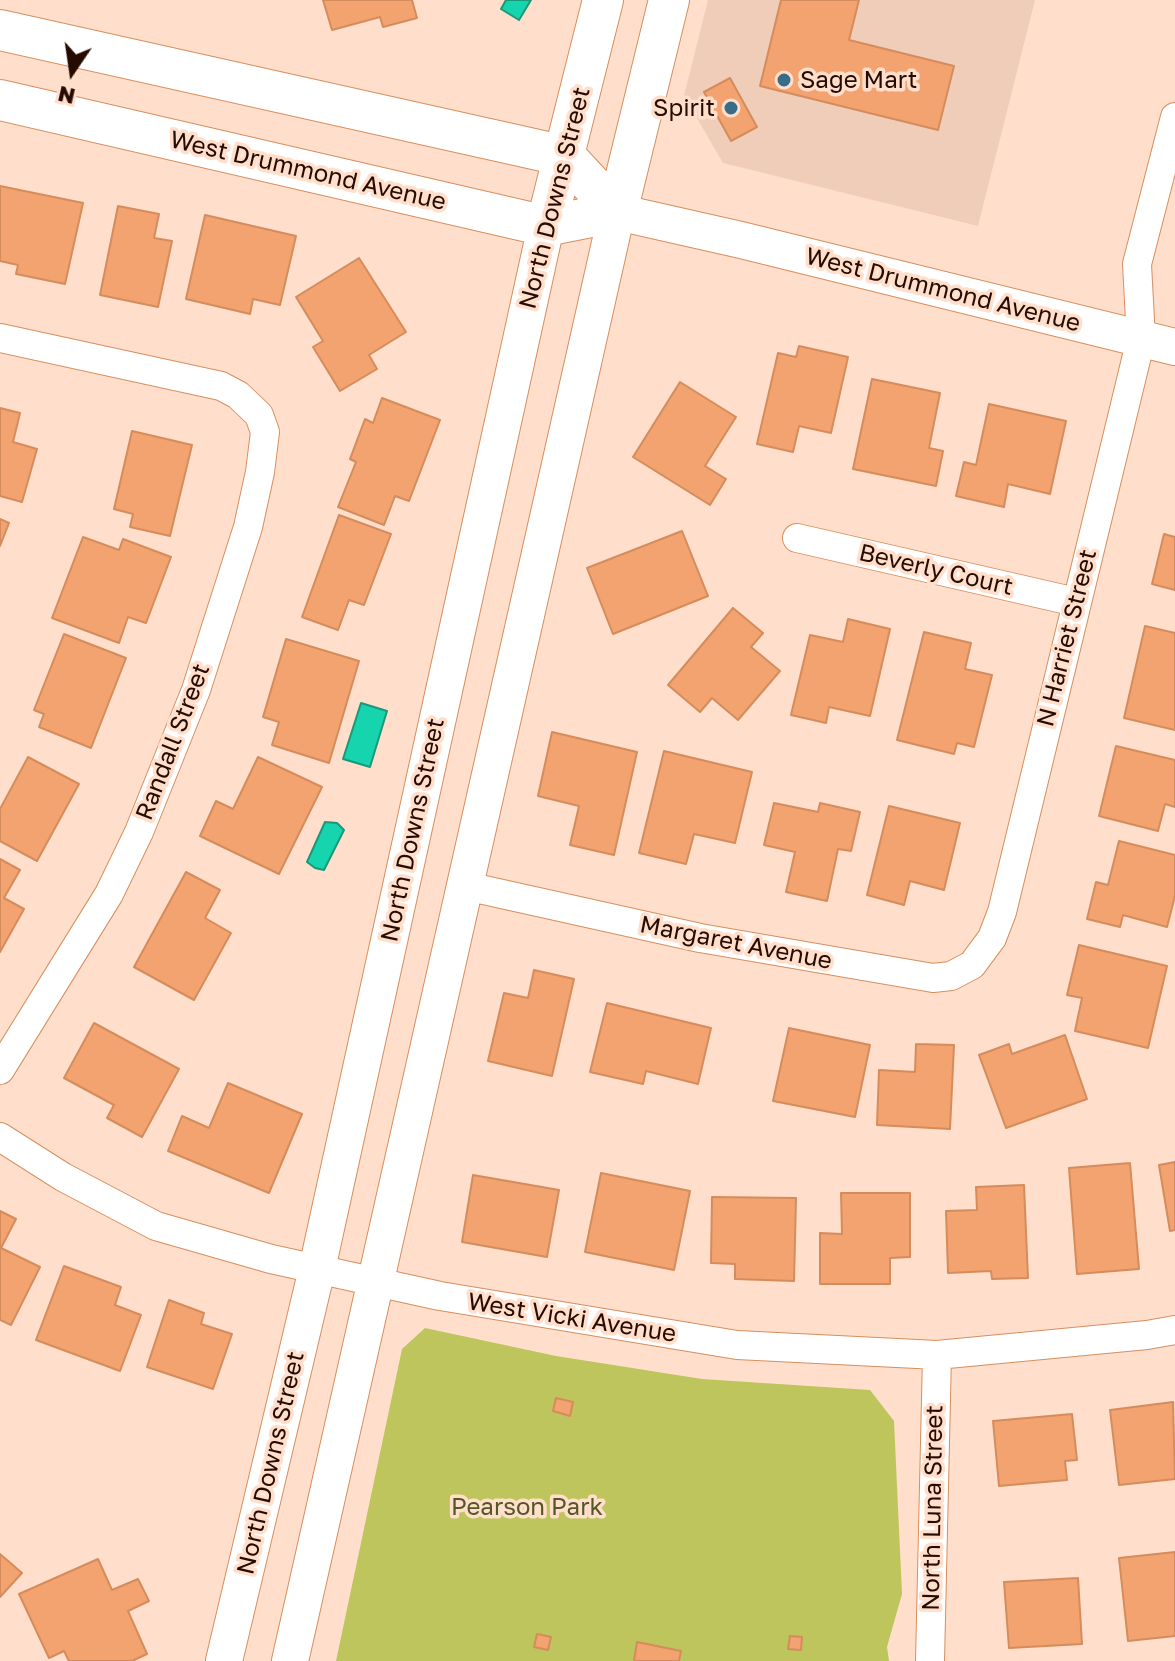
<!DOCTYPE html>
<html>
<head>
<meta charset="utf-8">
<style>
  body { margin:0 }
  #map { position:relative; width:1175px; height:1661px; overflow:hidden; background:#ffdfcb; font-family:"Golos Text",sans-serif }
  canvas { display:block }
  .north { position:absolute; left:32px; top:32px; width:80px; height:80px; -webkit-text-stroke:6px #ffdfcb; paint-order:stroke; rotate:193deg; font-size:22px; font-weight:700; line-height:32px; text-align:center; color:#260b00 }
  .north::after { content:''; display:block; margin:auto; width:28px; height:36px; background:#260b00; clip-path:polygon(50% 0,100% 100%,50% 72%,0 100%) }
</style>
</head>
<body>
<div id="map">
<canvas width="1175" height="1661"></canvas>
<div class="north">N</div>
</div>
<script>
const ctx = document.querySelector('canvas').getContext('2d');
ctx.lineJoin = 'round';
function fillPath(path, color) { ctx.fillStyle = color; ctx.fill(path, 'evenodd'); }
const shape = rows => new Path2D(rows.map(r => 'M' + r).join(''));
function strokePath(path, color, width, dash) { ctx.strokeStyle = color; ctx.lineWidth = width; ctx.lineCap = dash ? 'butt' : 'round'; ctx.setLineDash(dash || []); ctx.stroke(path); }
function label(font, color, halo, rows, align = 'center') {
  ctx.font = font + ' "Golos Text",sans-serif'; ctx.lineWidth = 7; ctx.setLineDash([]); ctx.textBaseline = 'middle'; ctx.strokeStyle = halo; ctx.fillStyle = color; for (const [text, x, y, turn = 0] of rows) {
    ctx.save(); ctx.translate(x, y); ctx.rotate((+turn || 0) * Math.PI / 180); ctx.textAlign = isNaN(turn) ? turn : align; if (halo) ctx.strokeText(text, 0, 0); ctx.fillText(text, 0, 0); ctx.restore();
  }
}
fillPath(shape([
  [708,0,1035,0,978,226,723,163,684,96]
]), '#f0cdb8');
fillPath(shape([
  [425,1328,556,1356,702,1379,870,1390,894,1421,902,1594,887,1647,889,1661,336,1661,402,1349]
]), '#bdc55c');
const water = shape([
  [506,0,531,0,519,20,501,9,506,0],
  [361,703,387,711,370,767,343,759,361,703],
  [325,822,337,823,344,830,324,870,315,868,307,862,325,822]
]);
fillPath(water, '#16d4ad');
strokePath(water, '#1b9879', 2);
const building = shape([
  [323,0,412,0,417,18,383,27,380,17,332,30,323,0],
  [781,0,859,0,849,40,954,66,938,130,760,86,781,0],
  [730,78,757,127,731,141,704,92,730,78],
  [0,186,83,203,65,284,16,274,18,265,0,261,0,186],
  [118,206,159,214,154,238,172,241,158,307,100,295,118,206],
  [205,215,296,236,280,305,253,299,250,314,186,299,205,215],
  [359,258,406,332,369,355,377,369,340,391,313,347,323,341,296,297,359,258],
  [799,346,848,357,831,433,799,426,793,452,757,444,778,353,796,357,799,346],
  [872,379,940,393,929,448,943,451,936,486,853,469,872,379],
  [680,382,736,417,705,466,726,479,710,505,633,457,680,382],
  [382,398,440,420,409,501,395,496,384,525,338,507,356,462,350,459,365,419,373,423,382,398],
  [989,404,1066,421,1050,494,1008,484,1004,507,956,496,964,462,976,465,989,404],
  [0,408,20,413,13,442,37,449,22,502,0,496,0,408],
  [132,431,192,445,170,536,130,527,133,514,114,509,132,431],
  [339,515,391,534,364,605,349,600,338,630,302,617,339,515],
  [0,519,9,523,0,546,0,519],
  [682,531,708,596,613,634,587,568,682,531],
  [1164,534,1175,537,1175,590,1152,584,1164,534],
  [83,537,119,550,123,539,171,557,146,623,128,617,119,643,52,618,83,537],
  [733,608,763,633,751,647,780,671,738,720,712,698,700,712,668,685,733,608],
  [848,619,890,629,870,716,829,707,826,723,791,715,810,635,843,642,848,619],
  [1145,626,1175,633,1175,730,1124,718,1145,626],
  [924,632,971,643,965,669,992,675,974,747,957,743,954,754,897,740,924,632],
  [64,634,126,658,91,748,39,727,44,714,34,710,64,634],
  [286,639,359,661,329,763,272,745,279,722,263,717,286,639],
  [552,732,637,752,614,855,570,845,579,806,538,796,552,732],
  [1116,746,1175,760,1175,807,1165,804,1158,831,1099,816,1116,746],
  [664,751,752,772,735,843,694,834,686,864,639,853,664,751],
  [28,757,79,784,37,861,0,841,0,809,28,757],
  [258,757,322,787,279,874,200,836,216,801,233,809,258,757],
  [774,803,818,812,820,803,860,812,851,851,838,849,827,901,786,892,795,852,764,845,774,803],
  [889,806,960,823,944,890,910,881,904,905,867,895,889,806],
  [1119,841,1175,855,1175,896,1167,927,1123,915,1120,927,1087,919,1096,882,1108,885,1119,841],
  [0,859,20,870,4,898,24,909,0,952,0,859],
  [186,872,220,890,205,918,231,933,194,1000,134,967,186,872],
  [1079,945,1167,966,1148,1048,1075,1031,1082,998,1067,995,1079,945],
  [534,970,574,979,552,1076,488,1061,504,993,528,998,534,970],
  [607,1003,711,1028,698,1084,646,1071,643,1084,590,1072,607,1003],
  [94,1023,179,1069,142,1137,107,1118,114,1105,64,1078,94,1023],
  [789,1028,870,1045,855,1117,773,1101,789,1028],
  [1065,1035,1087,1099,1006,1128,979,1055,1009,1044,1012,1054,1065,1035],
  [916,1044,954,1045,950,1129,877,1125,879,1070,915,1072,916,1044],
  [228,1083,302,1114,269,1193,168,1151,182,1116,209,1128,228,1083],
  [1175,1162,1175,1230,1170,1231,1159,1165,1175,1162],
  [1130,1163,1139,1269,1077,1274,1069,1168,1130,1163],
  [601,1173,690,1191,674,1270,585,1252,601,1173],
  [473,1175,559,1190,547,1257,462,1242,473,1175],
  [1024,1185,1028,1278,992,1279,991,1271,948,1273,946,1211,977,1210,976,1187,1024,1185],
  [841,1193,910,1193,910,1257,890,1258,890,1284,820,1284,820,1233,842,1234,841,1193],
  [712,1197,796,1198,794,1281,735,1279,735,1264,711,1263,712,1197],
  [0,1211,16,1219,1,1248,40,1267,11,1325,0,1320,0,1211],
  [64,1266,121,1287,115,1305,141,1315,120,1371,36,1340,64,1266],
  [169,1300,204,1313,201,1324,232,1334,213,1389,147,1367,169,1300],
  [556,1398,573,1402,570,1416,553,1411,556,1398],
  [1173,1402,1175,1479,1119,1485,1110,1410,1173,1402],
  [1072,1414,1077,1460,1065,1461,1067,1480,999,1486,993,1421,1072,1414],
  [1175,1552,1175,1636,1128,1641,1119,1558,1175,1552],
  [0,1554,22,1573,0,1597,0,1554],
  [98,1559,112,1590,138,1579,149,1601,128,1611,147,1654,132,1661,69,1661,64,1651,49,1658,19,1594,98,1559],
  [1078,1578,1082,1644,1009,1648,1004,1582,1078,1578],
  [537,1634,551,1637,548,1650,534,1647,537,1634],
  [790,1636,802,1637,801,1650,788,1649,790,1636],
  [637,1642,681,1651,679,1661,634,1661,637,1642]
]);
fillPath(building, '#f3a36f');
strokePath(building, '#d58c5c', 2);
const minor = shape([
  [0,338,221,386,238,395,259,415,265,432,260,472,248,527,196,690,139,832,109,894,0,1070],
  [797,538,1076,602],
  [466,886,700,938,933,978,951,976,972,965,992,938,1002,912,1141,339,1137,264,1175,117],
  [0,1137,63,1177,156,1226,271,1259,440,1296,737,1345,937,1355,1147,1335,1175,1330],
  [930,1661,937,1355]
]);
const tertiary = shape([
  [224,1661,317,1269,546,226],
  [290,1661,617,212,741,240,1175,347]
]);
const secondary = shape([
  [0,30,565,156,617,212],
  [0,100,546,226,617,212],
  [617,212,669,0],
  [546,226,603,0]
]);
strokePath(minor, '#d78e5e', 30);
strokePath(tertiary, '#d78e5e', 38);
strokePath(secondary, '#d78e5e', 42);
strokePath(minor, '#fff', 28);
strokePath(tertiary, '#fff', 36);
strokePath(secondary, '#fff', 40);
for (const [x, y, r, color] of [
  [784,80,8,"#376d89"],
  [731,108,8,"#376d89"]
]) { const dot = new Path2D(); dot.arc(x, y, r, 0, 2 * Math.PI); ctx.fillStyle = color; ctx.fill(dot); strokePath(dot, '#ffdfcb', 3); }
label('24px', '#260b00', '#ffdfcb', [
  ["Sage Mart",800,80],
  ["Spirit",715,108,"right"]
], 'left');
label('24px', '#260b00', '#ffdfcb', [
  ["West Drummond Avenue",308,171,13],
  ["North Downs Street",555,198,-76],
  ["West Drummond Avenue",943,290,14],
  ["Beverly Court",936,570,13],
  ["N Harriet Street",1067,638,-76],
  ["Randall Street",173,742,-69],
  ["North Downs Street",413,830,-78],
  ["Margaret Avenue",736,943,11],
  ["West Vicki Avenue",572,1318,9],
  ["North Downs Street",271,1463,-77],
  ["North Luna Street",933,1508,-89]
]);
label('24px', '#535726', '#ffdfcb', [
  ["Pearson Park",527,1507]
]);
</script>
</body>
</html>
